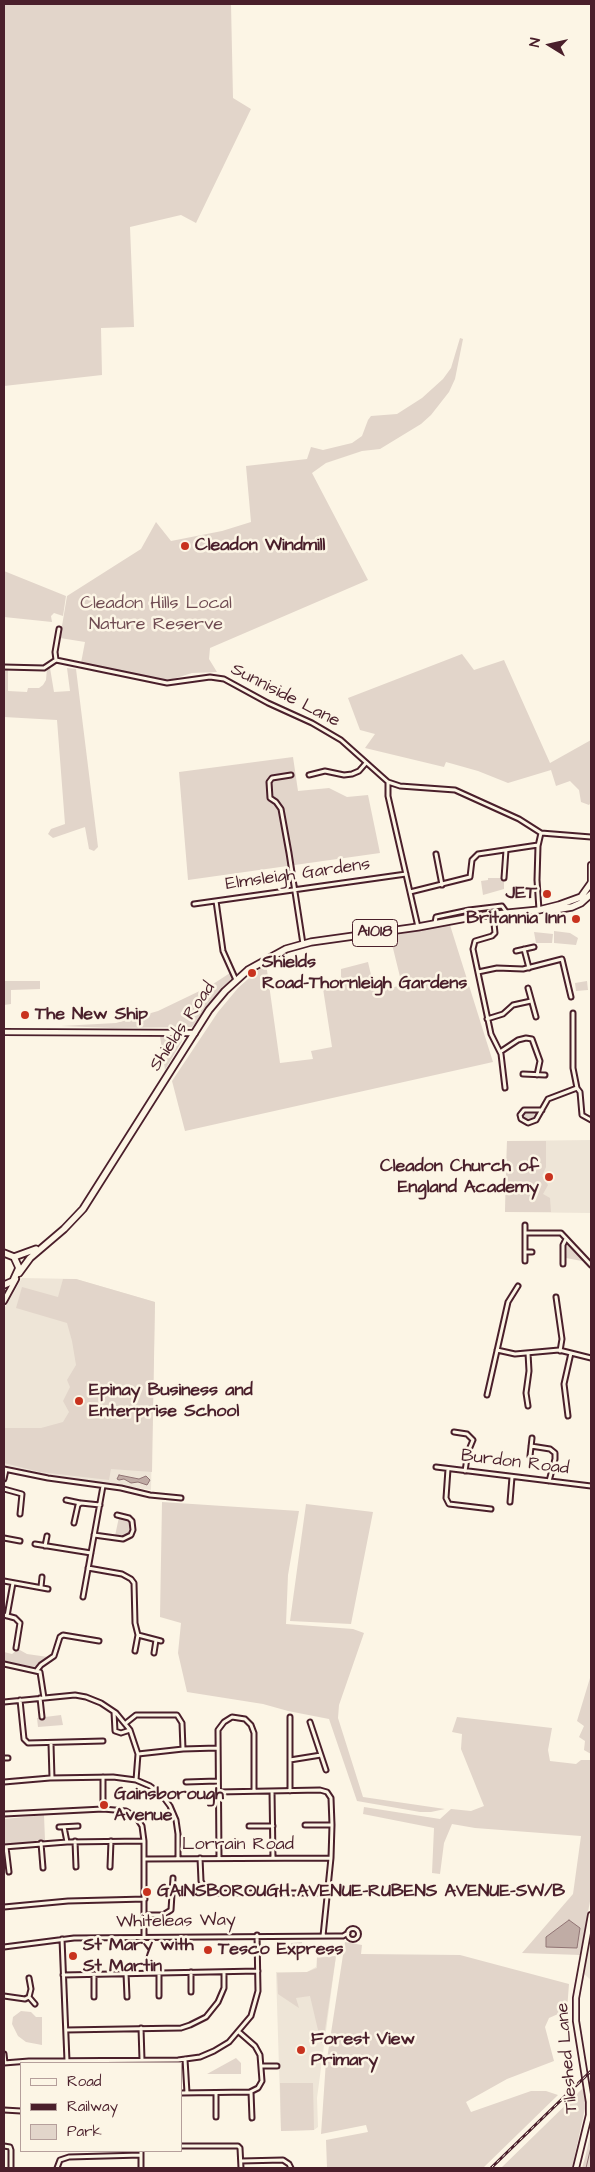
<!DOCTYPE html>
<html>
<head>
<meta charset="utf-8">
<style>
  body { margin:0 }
  #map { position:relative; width:595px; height:2172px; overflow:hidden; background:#fcf5e5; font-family:"Architects Daughter",sans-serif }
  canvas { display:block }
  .frame { position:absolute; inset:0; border:5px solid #4a1f2b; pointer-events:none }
  .legend { position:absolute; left:20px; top:2062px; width:162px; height:90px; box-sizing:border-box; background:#fcf5e5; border:1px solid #b59f9b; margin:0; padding:6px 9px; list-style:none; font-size:15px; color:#4a1f2b }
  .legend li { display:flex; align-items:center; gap:10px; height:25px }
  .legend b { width:25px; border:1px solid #b59f9b }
  .north { position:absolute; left:525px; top:20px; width:50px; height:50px; -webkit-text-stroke:4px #fcf5e5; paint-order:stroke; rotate:280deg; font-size:14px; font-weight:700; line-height:20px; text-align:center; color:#4a1f2b }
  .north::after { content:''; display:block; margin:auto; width:18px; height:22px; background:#4a1f2b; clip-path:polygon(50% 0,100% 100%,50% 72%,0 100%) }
</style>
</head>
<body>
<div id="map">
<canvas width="595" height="2172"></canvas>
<div class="frame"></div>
<ul class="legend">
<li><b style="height:6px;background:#fcf5e5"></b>Road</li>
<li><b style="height:6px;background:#4a1f2b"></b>Railway</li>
<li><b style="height:14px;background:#e2d5ca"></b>Park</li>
</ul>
<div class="north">N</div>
</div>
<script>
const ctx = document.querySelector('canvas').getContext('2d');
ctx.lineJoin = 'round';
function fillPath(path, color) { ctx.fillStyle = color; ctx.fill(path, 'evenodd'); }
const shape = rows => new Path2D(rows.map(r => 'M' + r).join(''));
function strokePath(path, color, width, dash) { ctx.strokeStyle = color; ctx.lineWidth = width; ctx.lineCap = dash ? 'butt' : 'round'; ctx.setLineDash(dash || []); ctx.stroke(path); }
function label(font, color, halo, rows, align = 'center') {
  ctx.font = font + ' "Architects Daughter",sans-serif'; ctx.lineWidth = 5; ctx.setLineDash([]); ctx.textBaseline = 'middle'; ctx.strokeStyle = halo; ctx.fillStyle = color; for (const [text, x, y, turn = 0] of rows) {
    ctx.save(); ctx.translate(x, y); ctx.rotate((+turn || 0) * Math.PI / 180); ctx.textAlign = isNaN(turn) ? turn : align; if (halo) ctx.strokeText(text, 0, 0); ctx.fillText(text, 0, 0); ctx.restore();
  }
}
fillPath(shape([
  [591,1140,591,1213,505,1212,507,1141],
  [22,1278,76,1279,155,1302,151,1490,44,1474,4,1465,4,1309],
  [591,1937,591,1980,584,1974],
  [336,1956,317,2098,318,2127,314,2130,281,2131,276,1972,307,1972,316,1967,317,1957]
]), '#eee5d7');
fillPath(shape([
  [4,4,231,4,233,98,251,109,196,223,181,215,130,227,134,327,101,328,102,375,4,386],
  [460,338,463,339,455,379,449,392,431,415,421,424,380,449,362,451,326,463,312,473,368,580,210,648,209,659,217,672,192,673,173,679,158,679,81,663,85,642,60,638,67,596,141,549,156,522,171,541,222,531,251,522,246,466,307,459,311,447,323,450,352,443,362,436,368,420,371,416,397,414,422,398,443,379,451,368],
  [4,571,66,596,63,616,54,613,51,616,52,622,4,617],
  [462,654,474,670,504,660,550,763,591,740,591,802,589,805,581,802,579,790,570,781,556,786,551,770,508,783,478,771,446,762,444,767,365,748,375,734,360,730,348,698],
  [47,668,50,668,54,692,70,691,67,668,76,669,98,847,94,851,89,849,85,827,53,838,48,834,51,829,65,824,57,720,4,717,4,669,8,669,8,691,27,692,28,688,39,688,43,685,46,680],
  [293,757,298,791,329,788,347,797,368,795,380,853,188,880,179,772],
  [488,878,501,878,500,880,504,880,504,889,483,895,481,881,488,880],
  [450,925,493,1062,185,1131,172,1081,218,1012,238,988,266,963,280,1063,313,1059,311,1051,332,1047,322,982,341,978,341,969,368,962,375,992,402,985,390,936],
  [554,931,570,933,578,938,576,945,554,943],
  [534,932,553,934,552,943,536,943],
  [230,973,231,979,192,1027,113,1028,61,1026,116,1023,158,1011,210,986],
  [4,981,40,981,40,989,11,990,11,1004,4,1005],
  [587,981,588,990,576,991,575,983],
  [160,1036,180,1036,182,1041,165,1070],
  [527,1111,538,1112,539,1113,536,1118,526,1121,523,1117],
  [507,1141,546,1141,546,1167,542,1176,548,1185,543,1194,550,1198,551,1212,505,1212],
  [567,1243,587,1262,566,1258],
  [63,1279,76,1279,155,1302,152,1472,111,1469,109,1480,40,1472,4,1463,4,1428,41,1428,63,1422,69,1412,63,1401,70,1387,67,1380,76,1365,72,1341,67,1323,16,1308,22,1287,58,1297],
  [162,1502,299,1511,288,1575,286,1624,353,1629,364,1633,339,1705,338,1718,363,1797,445,1809,431,1812,420,1812,357,1801,329,1719,288,1711,263,1704,187,1692,178,1653,181,1623,160,1617],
  [306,1504,373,1512,351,1624,290,1621],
  [119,1517,128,1519,130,1523,129,1533,125,1537,115,1536],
  [18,1649,27,1654,48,1657,35,1667,4,1661,4,1652,12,1654],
  [590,1678,591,1678,591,1754,584,1750,585,1741,579,1737,584,1726,577,1721],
  [61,1715,63,1725,38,1727,37,1718],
  [457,1717,552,1728,548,1750,550,1761,576,1764,581,1760,591,1760,591,1896,580,1955,522,1953,573,1894,581,1836,475,1828,452,1824,444,1843,440,1874,432,1873,434,1828,363,1814,364,1807,440,1819,451,1809,471,1811,484,1806,461,1749,462,1734,452,1732],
  [44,1815,45,1840,4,1845,4,1819],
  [302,1942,302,1956,291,1956,291,1943],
  [345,1942,362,1945,361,1954,460,1955,569,1984,567,2010,549,2018,545,2027,554,2061,507,2079,466,2102,471,2112,531,2091,546,2091,558,2095,483,2168,327,2168,326,2140,368,2132,366,2125,321,2134,326,2061,348,2066,348,2064,327,2059],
  [336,1956,323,2043,321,2043,310,1996,296,1998,299,2008,278,1994,277,1973,307,1972,317,1968,317,1958],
  [21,2011,31,2012,36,2017,42,2017,42,2045,26,2042,18,2036,12,2024,13,2017],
  [236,2058,241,2063,241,2074,207,2074],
  [280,2083,313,2083,314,2130,281,2131],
  [583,2088,586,2104,572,2168,501,2168],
  [591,2132,591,2168,582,2168,585,2158]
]), '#e2d5ca');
const water = shape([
  [119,1475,139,1479,146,1476,150,1480,147,1485,138,1482,131,1483,124,1479,119,1480,117,1479,119,1475],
  [569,1920,580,1928,577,1948,546,1947,546,1937,569,1920]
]);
fillPath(water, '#c0aca5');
strokePath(water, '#917474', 1);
strokePath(shape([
  [586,2168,591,2147]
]), '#917474', 1);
const street = shape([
  [56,660,55,652,59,629],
  [4,667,44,668,56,660,167,683,210,677,224,679,268,703,312,723,341,740,388,782,400,786,455,790,519,819,541,833,591,837],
  [291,775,272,778,269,782,270,798,276,802,281,809,289,853,303,944],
  [309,775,325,771,344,775,352,774,359,771,366,763],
  [388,782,388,796,418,927],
  [436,854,442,885],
  [504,878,506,850],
  [410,892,470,877,472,860,478,854,538,845],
  [216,901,223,951,236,980],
  [194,904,406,874],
  [539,910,537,880,538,846,541,833],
  [493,914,495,933,492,936,475,941,473,949,491,1034,501,1054,505,1088],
  [435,923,436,917,469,910,502,906,507,913],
  [524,949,529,968],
  [516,951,534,947],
  [478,972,497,968,523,969,562,959,571,997],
  [528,988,536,1017],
  [573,1013,573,1068,577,1088],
  [487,1019,503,1014,513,1005,531,1001],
  [500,1052,518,1040,526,1038,532,1039,540,1061,537,1075],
  [523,1074,545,1075],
  [542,1110,524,1110,520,1115,521,1119,528,1123,536,1120,548,1099,577,1088,580,1092,582,1115,591,1120],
  [525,1233,561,1233,591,1265],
  [525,1252,532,1252],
  [525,1261,525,1225],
  [563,1264,563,1245,566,1239],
  [556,1297,562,1339,560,1351],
  [497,1350,515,1354,559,1350,591,1358],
  [528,1353,529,1371,526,1393,528,1406],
  [487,1395,508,1302,518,1286],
  [568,1416,564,1384,571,1353],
  [454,1432,467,1434,473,1440,468,1452,465,1471],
  [531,1446,550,1449,555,1453,555,1459,549,1481],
  [530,1456,532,1438],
  [436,1467,591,1486],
  [4,1469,48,1478,121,1488,150,1495,181,1498],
  [448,1469,446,1498,449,1504,491,1509],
  [4,1479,6,1470],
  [4,1489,22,1494,20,1514],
  [66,1500,80,1503],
  [510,1502,512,1477],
  [74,1523,78,1505,81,1503,100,1505],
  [94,1535,123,1539,131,1535,133,1530,132,1521,129,1518,117,1515],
  [4,1538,20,1541],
  [35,1544,91,1553],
  [45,1546,47,1536],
  [88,1568,122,1574,131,1579,134,1583,135,1623,138,1635],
  [4,1581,48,1589],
  [41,1587,42,1577],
  [83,1597,103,1486],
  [4,1615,15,1618,20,1623,16,1648],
  [7,1616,13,1583],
  [135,1651,138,1635,161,1641],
  [154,1653,156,1640],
  [4,1664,40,1672,44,1698],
  [37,1670,41,1665,54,1656,60,1637,63,1635,99,1641],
  [40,1698,42,1717],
  [20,1700,24,1739,28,1743,103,1741],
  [4,1702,75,1695,86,1697,101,1703,116,1713,130,1730,138,1754,136,1780],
  [114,1712,115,1731,121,1733,130,1730],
  [310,1722,326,1770],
  [126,1723,136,1715,177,1715,182,1723,183,1749],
  [51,1744,52,1778],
  [138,1754,183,1749,217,1748],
  [4,1758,8,1758],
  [290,1760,321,1755],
  [103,1777,103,1809],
  [4,1782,50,1778,113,1777,136,1780,150,1786,161,1794,170,1806,176,1820,178,1834,178,1859],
  [186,1782,217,1781],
  [272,1791,273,1858],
  [290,1791,290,1717],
  [218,1792,320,1790,327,1792,331,1798,332,1825,331,1858,323,1936],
  [4,1814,103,1809,126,1811,136,1817,142,1826,144,1841,144,1936],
  [305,1825,332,1825],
  [249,1826,273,1826],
  [59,1827,78,1826],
  [64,1827,67,1842],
  [75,1841,76,1867],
  [41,1843,43,1868],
  [4,1847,67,1842,144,1841],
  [6,1847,9,1872],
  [200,1858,201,1881,205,1888,213,1893,328,1893],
  [219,1858,218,1730,224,1722,232,1717,245,1719,251,1725,254,1733,254,1791],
  [145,1859,331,1858],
  [110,1867,111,1841],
  [4,1907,68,1901,145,1899],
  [145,1915,163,1915,171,1910,173,1878],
  '347.5 1934a5.5 5.5 0 1 1 11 0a5.5 5.5 0 1 1-11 0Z',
  [62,1939,67,2061],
  [4,1947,74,1938,336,1936,343,1936,348,1933],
  [191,1972,191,1992],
  [126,1973,127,1997],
  [159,1973,159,1996],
  [94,1974,94,1997],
  [63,1975,258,1971],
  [4,1996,25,1999,29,1997,31,1989,29,1978],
  [29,1997,35,2004],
  [141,2028,142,2060],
  [66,2030,181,2028,190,2025,206,2017,218,2002,224,1988,224,1972],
  [4,2054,5,2063],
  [185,2059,187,2093],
  [4,2063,29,2061,178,2060,200,2057,214,2051,229,2042,251,2016,258,1991,257,1935],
  [261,2066,277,2066],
  [251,2092,252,2118],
  [181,2093,250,2092,258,2088,262,2081,260,2055,255,2046,239,2032],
  [4,2110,21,2111],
  [216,2117,216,2093],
  [4,2146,10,2147,11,2150,11,2168],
  [181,2146,238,2146,240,2148,241,2168],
  [141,2151,141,2168],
  [241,2161,283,2160,289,2164,291,2168],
  [57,2168,60,2160,69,2157,141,2155]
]);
const secondary = shape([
  [591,883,591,865],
  [4,1032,195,1033],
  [4,1301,16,1279],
  [576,2168,589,2115,589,2102,576,2021,576,1998,591,1915]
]);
const highway = shape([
  [549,911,572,907,581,903,591,894],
  [4,1253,14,1257,19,1268,13,1281,4,1285],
  [14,1257,36,1249],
  [19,1273,30,1258,64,1229,83,1209,209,1010,225,991,248,970,286,949,311,942,418,927,477,916,539,910,559,905,581,897,591,883]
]);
strokePath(street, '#4a1f2b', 7);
strokePath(secondary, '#4a1f2b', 8);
strokePath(highway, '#4a1f2b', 9);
strokePath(street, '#fcf5e5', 3);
strokePath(secondary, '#fcf5e5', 4.5);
strokePath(highway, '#fcf5e5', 5.5);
const rail = shape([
  [491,2168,591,2071]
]);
strokePath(rail, '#4a1f2b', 3);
strokePath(rail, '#fcf5e5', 1, [4]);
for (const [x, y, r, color] of [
  [185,546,5,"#c8321e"],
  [547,894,5,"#c8321e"],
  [576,919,5,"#c8321e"],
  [252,973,5,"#c8321e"],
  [25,1015,5,"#c8321e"],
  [549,1177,5,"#c8321e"],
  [79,1401,5,"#c8321e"],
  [104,1805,5,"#c8321e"],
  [147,1892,5,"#c8321e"],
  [208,1950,5,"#c8321e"],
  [73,1956,5,"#c8321e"],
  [301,2050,5,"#c8321e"]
]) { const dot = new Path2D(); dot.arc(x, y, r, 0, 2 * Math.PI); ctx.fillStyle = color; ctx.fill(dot); strokePath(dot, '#fcf5e5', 2); }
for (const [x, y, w] of [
  [375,933,45]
]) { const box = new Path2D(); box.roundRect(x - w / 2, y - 13.5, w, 27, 4); ctx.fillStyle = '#fcf5e5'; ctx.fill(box); strokePath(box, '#4a1f2b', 1); }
label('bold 16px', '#4a1f2b', null, [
  ["A1018",375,933]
]);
label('bold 18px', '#4a1f2b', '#fcf5e5', [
  ["Cleadon Windmill",195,546],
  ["JET",537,894,"right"],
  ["Britannia Inn",566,919,"right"],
  ["Shields",262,963],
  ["Road-Thornleigh Gardens",262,984],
  ["The New Ship",35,1015],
  ["Cleadon Church of",539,1167,"right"],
  ["England Academy",539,1188,"right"],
  ["Epinay Business and",89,1391],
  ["Enterprise School",89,1412],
  ["Gainsborough",114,1795],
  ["Avenue",114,1816],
  ["GAINSBOROUGH AVENUE-RUBENS AVENUE-SW/B",157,1892],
  ["St Mary with",83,1946],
  ["St Martin",83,1967],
  ["Tesco Express",218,1950],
  ["Forest View",311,2040],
  ["Primary",311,2061]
], 'left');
label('18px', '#704c53', '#fcf5e5', [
  ["Cleadon Hills Local",156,604],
  ["Nature Reserve",156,625]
]);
label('18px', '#4a1f2b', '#fcf5e5', [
  ["Sunniside Lane",285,696,27],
  ["Elmsleigh Gardens",298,875,-8],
  ["Shields Road",183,1027,-56],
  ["Burdon Road",515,1463,7],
  ["Lorrain Road",238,1845],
  ["Whiteleas Way",176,1922,-1],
  ["Tileshed Lane",568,2058,-95]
]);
</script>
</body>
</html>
